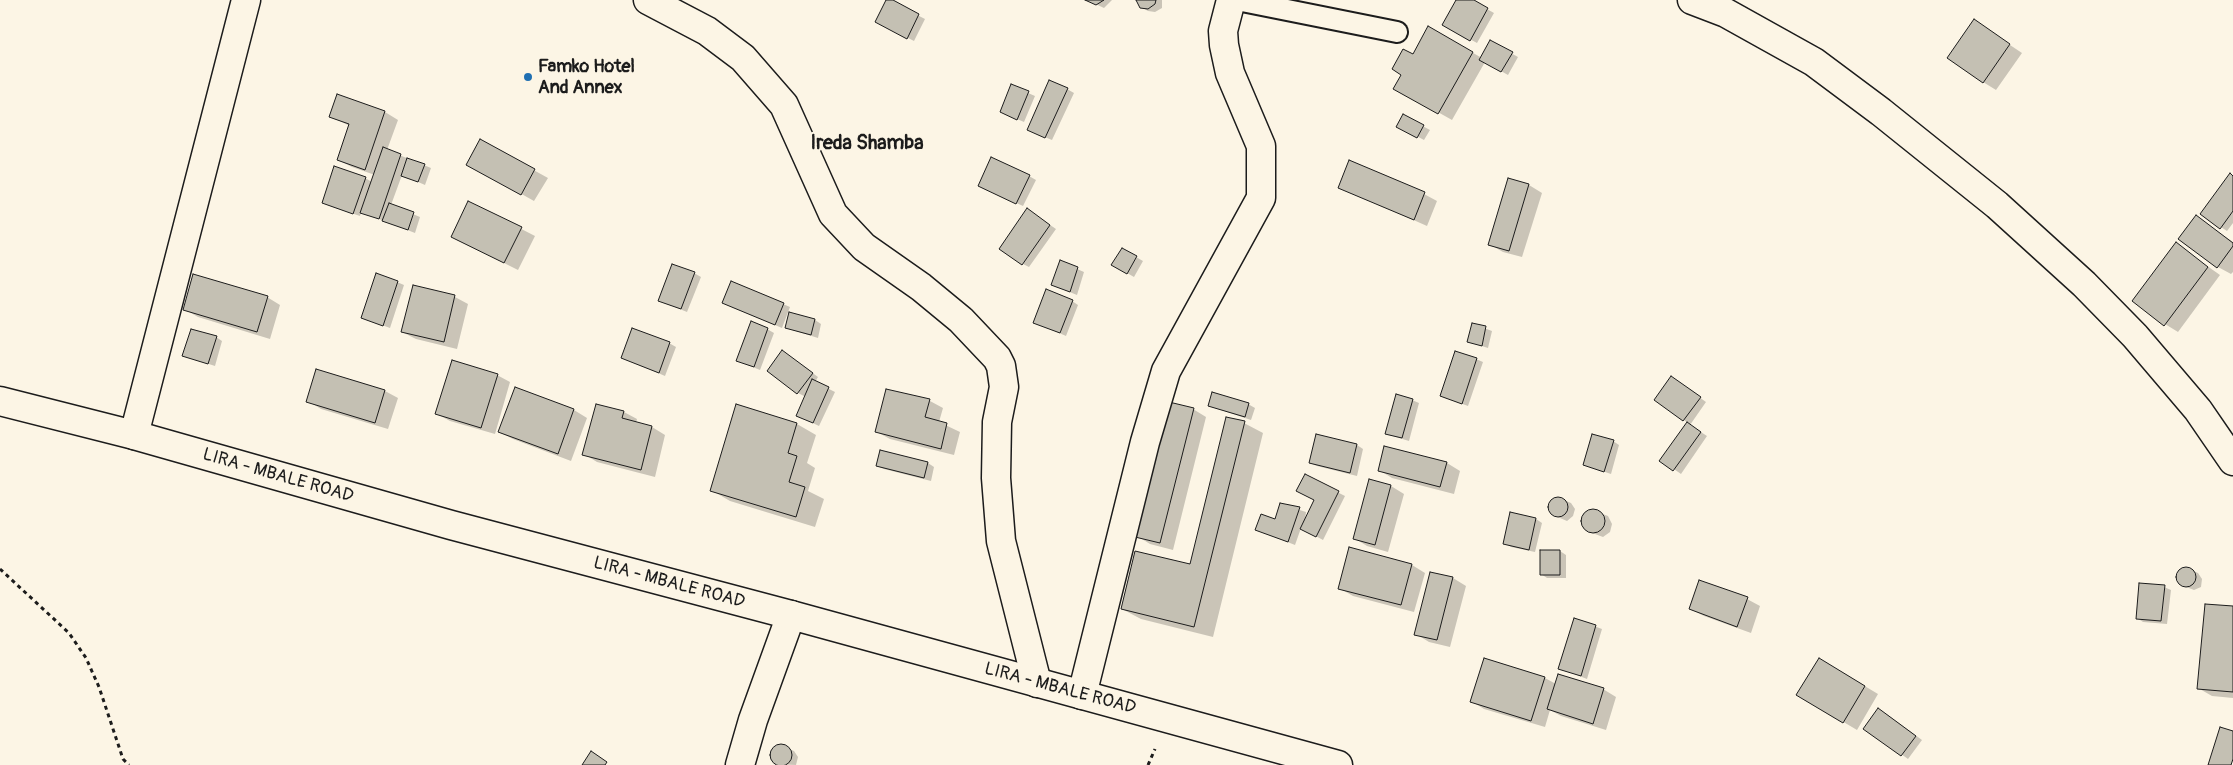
<!DOCTYPE html>
<html>
<head>
<meta charset="utf-8">
<style>
  body { margin:0 }
  canvas { display:block; background:#fcf5e5 }
</style>
</head>
<body>
<canvas width="2233" height="765"></canvas>
<script>
const ctx = document.querySelector('canvas').getContext('2d');
ctx.lineJoin = 'round';
function fillPath(path, color) { ctx.fillStyle = color; ctx.fill(path, 'evenodd'); }
const shape = rows => new Path2D(rows.map(r => 'M' + r).join(''));
function strokePath(path, color, width, dash) { ctx.strokeStyle = color; ctx.lineWidth = width; ctx.lineCap = dash ? 'butt' : 'round'; ctx.setLineDash(dash || []); ctx.stroke(path); }
function label(font, color, halo, rows, align = 'center') {
  ctx.font = font + ' Pangolin,sans-serif'; ctx.lineWidth = 4; ctx.setLineDash([]); ctx.textBaseline = 'middle'; ctx.strokeStyle = halo; ctx.fillStyle = color; for (const [text, x, y, turn = 0] of rows) {
    ctx.save(); ctx.translate(x, y); ctx.rotate((+turn || 0) * Math.PI / 180); ctx.textAlign = isNaN(turn) ? turn : align; if (halo) ctx.strokeText(text, 0, 0); ctx.fillText(text, 0, 0); ctx.restore();
  }
}
fillPath(shape([
  [888,0,925,19,914,41,883,25],
  [1087,0,1112,0,1104,8],
  [1137,0,1162,0,1162,8,1155,12,1148,11,1141,7],
  [1458,0,1471,0,1494,13,1477,43,1444,25],
  [1974,21,2022,53,1996,90,1983,82],
  [1429,28,1482,58,1491,42,1518,57,1508,75,1485,62,1452,120,1395,88],
  [1012,86,1035,96,1024,122,1008,115],
  [1067,89,1074,93,1052,140,1035,133],
  [385,112,398,120,387,150,431,168,425,185,402,175,391,205,420,217,415,233,361,212,360,216,330,206,365,178,372,182,375,175,352,167,338,160,350,126,331,117],
  [1404,116,1430,130,1424,140,1398,126],
  [481,141,548,178,534,201,468,164],
  [1029,176,1036,180,1023,206,986,189],
  [2233,177,2233,223,2227,231,2221,227],
  [1529,185,1542,193,1522,257,1503,252,1489,244],
  [1339,187,1424,194,1437,201,1427,226],
  [469,202,535,236,518,270,466,244],
  [1034,214,1056,229,1029,267,1023,264],
  [2196,217,2233,242,2233,272,2231,274,2218,267],
  [2176,244,2220,275,2178,332,2165,324],
  [1122,249,1143,261,1134,277,1113,265],
  [1061,262,1084,272,1077,295,1052,285],
  [694,273,701,277,687,312,660,301],
  [397,282,404,285,390,328,363,318],
  [732,282,790,307,782,328,723,303],
  [414,286,455,297,468,304,457,349,416,339,402,332],
  [267,297,280,305,270,339,198,317,184,309],
  [1072,301,1078,305,1066,336,1034,322],
  [815,320,821,324,818,338,786,328],
  [1473,324,1492,331,1488,348,1469,342],
  [767,329,774,333,760,370,738,361],
  [216,337,222,341,215,366,184,356],
  [669,343,676,347,665,376,623,358],
  [788,355,818,377,815,382,835,392,819,426,798,416,806,397,798,393],
  [1476,359,1483,362,1468,406,1441,396],
  [497,375,510,382,495,434,450,421,437,414],
  [1678,382,1706,402,1690,425,1707,436,1681,474,1661,460,1688,423,1656,400],
  [516,388,574,410,587,418,571,461,513,439,499,432],
  [385,391,398,398,388,429,321,409,308,401],
  [1412,400,1419,403,1409,441,1386,434],
  [930,401,943,408,939,422,960,432,954,455,890,439,877,432],
  [1248,404,1255,408,1251,420,1209,406],
  [1193,409,1206,417,1173,550,1150,544,1137,536],
  [624,412,637,419,636,423,652,427,665,435,655,477,597,462,584,454],
  [1244,423,1263,433,1213,637,1141,619,1122,609,1191,566],
  [797,424,816,435,807,463,815,468,808,491,824,499,815,527,730,501,711,490],
  [1613,441,1619,445,1611,474,1584,465],
  [1357,445,1363,449,1357,476,1317,466,1310,463],
  [1385,447,1447,463,1460,471,1454,494,1392,478,1379,470],
  [928,463,934,467,931,481,884,469,877,466],
  [1305,476,1345,496,1323,540,1301,528,1295,545,1257,530,1276,520,1281,504,1306,512,1305,522,1316,500],
  [1391,486,1404,494,1388,552,1367,546,1354,538],
  [1557,497,1571,503,1575,509,1573,516,1567,521,1553,515,1549,509,1551,502],
  [1592,510,1608,516,1612,524,1610,532,1603,537,1587,531,1582,523,1584,515],
  [1536,519,1542,523,1535,552,1511,547,1505,543],
  [1560,551,1566,555,1566,578,1547,578,1541,574],
  [1412,565,1425,573,1414,612,1353,596,1339,588],
  [2184,567,2198,573,2202,579,2201,587,2194,590,2181,585,2176,579,2178,571],
  [1431,573,1453,578,1466,586,1450,647,1429,642,1416,634],
  [2164,587,2171,590,2167,624,2143,622,2137,618],
  [1747,599,1760,606,1751,633,1704,616,1690,609],
  [2233,607,2233,698,2212,696,2198,688],
  [1575,619,1602,629,1587,679,1559,668],
  [1484,659,1545,678,1556,684,1603,689,1616,697,1606,730,1561,716,1550,710,1545,727,1484,709,1471,701],
  [1833,667,1878,694,1857,730,1798,695],
  [1885,713,1922,740,1908,759,1865,728],
  [779,745,794,751,798,757,796,765,775,764,771,757,773,749]
]), '#0003');
const building = shape([
  [886,0,893,0,919,14,907,39,875,22,886,0],
  [1085,0,1104,0,1096,5,1085,0],
  [1136,0,1156,0,1155,4,1148,9,1140,8,1136,0],
  [1456,0,1474,0,1488,8,1470,41,1442,25,1456,0],
  [1974,19,2010,44,1983,83,1947,58,1974,19],
  [1428,26,1473,52,1438,114,1393,89,1401,75,1392,69,1403,49,1413,54,1428,26],
  [1490,40,1513,52,1501,72,1479,60,1490,40],
  [1049,80,1068,88,1045,138,1027,130,1049,80],
  [1011,84,1029,91,1017,120,1000,112,1011,84],
  [337,94,385,111,365,170,337,160,349,124,329,117,337,94],
  [1403,114,1424,125,1417,138,1396,127,1403,114],
  [480,139,535,169,521,195,466,165,480,139],
  [383,147,401,154,379,219,360,213,383,147],
  [991,157,1030,175,1016,204,978,186,991,157],
  [407,158,425,164,418,182,401,176,407,158],
  [1349,160,1425,192,1414,220,1338,188,1349,160],
  [334,166,366,177,353,214,322,203,334,166],
  [2230,173,2233,176,2233,211,2220,229,2200,214,2230,173],
  [1508,178,1529,184,1509,251,1488,245,1508,178],
  [468,201,522,227,504,263,451,237,468,201],
  [389,203,414,212,408,230,382,221,389,203],
  [1027,208,1050,225,1022,265,999,249,1027,208],
  [2196,215,2233,243,2233,246,2217,268,2178,239,2196,215],
  [2176,242,2208,267,2164,326,2132,301,2176,242],
  [1122,248,1137,256,1127,274,1111,265,1122,248],
  [1060,260,1078,267,1070,292,1051,285,1060,260],
  [672,264,695,272,681,309,658,301,672,264],
  [376,273,398,281,383,326,361,318,376,273],
  [193,274,268,296,257,332,183,310,193,274],
  [731,281,784,303,775,325,722,303,731,281],
  [413,285,455,295,444,342,401,332,413,285],
  [1046,289,1073,300,1060,333,1033,323,1046,289],
  [789,312,815,319,811,335,785,328,789,312],
  [751,321,768,328,754,367,736,361,751,321],
  [1472,323,1486,326,1482,346,1467,342,1472,323],
  [632,328,670,342,659,373,621,358,632,328],
  [191,329,217,336,208,364,182,356,191,329],
  [782,350,813,373,797,394,767,371,782,350],
  [1455,351,1477,358,1462,404,1440,396,1455,351],
  [452,360,498,374,481,428,435,414,452,360],
  [316,369,385,390,375,423,306,402,316,369],
  [1671,376,1701,397,1683,421,1654,400,1671,376],
  [812,379,829,387,813,423,796,416,812,379],
  [515,387,574,409,558,454,498,432,515,387],
  [886,389,930,399,925,417,947,423,941,449,875,432,886,389],
  [1212,392,1249,403,1245,417,1208,406,1212,392],
  [1396,394,1413,399,1402,438,1385,434,1396,394],
  [1169,402,1194,408,1160,543,1135,537,1169,402],
  [596,404,624,411,622,418,652,426,641,470,582,455,596,404],
  [736,404,797,423,788,453,797,456,789,482,805,487,796,517,710,491,736,404],
  [1226,417,1245,421,1194,627,1121,609,1135,551,1190,564,1226,417],
  [1687,422,1701,432,1673,471,1659,461,1687,422],
  [1316,434,1357,444,1350,473,1309,463,1316,434],
  [1592,434,1614,440,1604,472,1583,465,1592,434],
  [1384,446,1447,462,1440,487,1378,471,1384,446],
  [880,450,928,462,924,478,876,466,880,450],
  [1305,474,1339,491,1316,537,1300,529,1314,500,1296,491,1305,474],
  [1369,479,1391,485,1375,545,1353,539,1369,479],
  '1548 507a10 10 0 1 1 20 0a10 10 0 1 1-20 0Z',
  [1280,503,1300,507,1288,542,1255,530,1261,514,1275,519,1280,503],
  '1581 521a12 12 0 1 1 24 0a12 12 0 1 1-24 0Z',
  [1510,512,1536,518,1529,550,1503,544,1510,512],
  [1349,547,1412,564,1401,605,1338,589,1349,547],
  [1540,550,1560,550,1560,575,1540,575,1540,550],
  '2176 577a10 10 0 1 1 20 0a10 10 0 1 1-20 0Z',
  [1430,572,1453,577,1437,640,1414,635,1430,572],
  [1699,580,1748,597,1737,627,1689,609,1699,580],
  [2139,583,2165,585,2161,621,2136,619,2139,583],
  [2205,604,2233,606,2233,692,2197,689,2205,604],
  [1574,618,1596,625,1581,676,1558,669,1574,618],
  [1484,658,1545,677,1531,721,1470,702,1484,658],
  [1819,658,1865,686,1843,723,1796,695,1819,658],
  [1558,674,1604,688,1593,724,1547,709,1558,674],
  [1878,708,1916,736,1901,756,1863,729,1878,708],
  [2220,727,2233,731,2233,759,2231,765,2208,765,2220,727],
  '770 755a11 11 0 1 1 22 0a11 11 0 1 1-22 0Z',
  [591,751,607,762,605,765,582,765,591,751]
]);
fillPath(building, '#c4c0b3');
strokePath(building, '#1c1c1c', 1);
const lane = shape([
  [1237,0,1397,32]
]);
const street = shape([
  [648,0,707,31,743,58,784,105,833,214,864,247,921,287,961,320,997,358,1001,366,1004,387,997,422,996,478,1001,541,1037,683],
  [1692,0,1726,13,1814,62,1881,112,1997,205,2084,284,2135,336,2198,410,2233,461],
  [134,435,246,0],
  [1082,695,1145,442,1166,371,1261,198,1261,146,1230,73,1224,45,1223,31,1231,0],
  [740,765,753,720,791,615]
]);
const primary = shape([
  [0,401,134,435,451,525,791,615,1338,765]
]);
strokePath(lane, '#1c1c1c', 24);
strokePath(street, '#1c1c1c', 31);
strokePath(primary, '#1c1c1c', 31);
strokePath(shape([
  [0,569,69,633,86,658,99,687,123,759,129,765],
  [1148,765,1155,749]
]), '#1c1c1c', 3, [4, 4]);
strokePath(lane, '#fcf5e5', 20);
strokePath(street, '#fcf5e5', 28);
strokePath(primary, '#fcf5e5', 28);
for (const [x, y, r, color] of [
  [528,77,5,"#1f6fb2"]
]) { const dot = new Path2D(); dot.arc(x, y, r, 0, 2 * Math.PI); ctx.fillStyle = color; ctx.fill(dot); strokePath(dot, '#fcf5e5', 2); }
label('bold 18px', '#1c1c1c', '#fcf5e5', [
  ["Famko Hotel",538,67],
  ["And Annex",538,88]
], 'left');
label('18px', '#1c1c1c', '#fcf5e5', [
  ["LIRA - MBALE ROAD",278,476,16],
  ["LIRA - MBALE ROAD",669,583,15],
  ["LIRA - MBALE ROAD",1060,689,15]
]);
label('bold 20px', '#1c1c1c', '#fcf5e5', [
  ["Ireda Shamba",867,144]
]);
</script>
</body>
</html>
